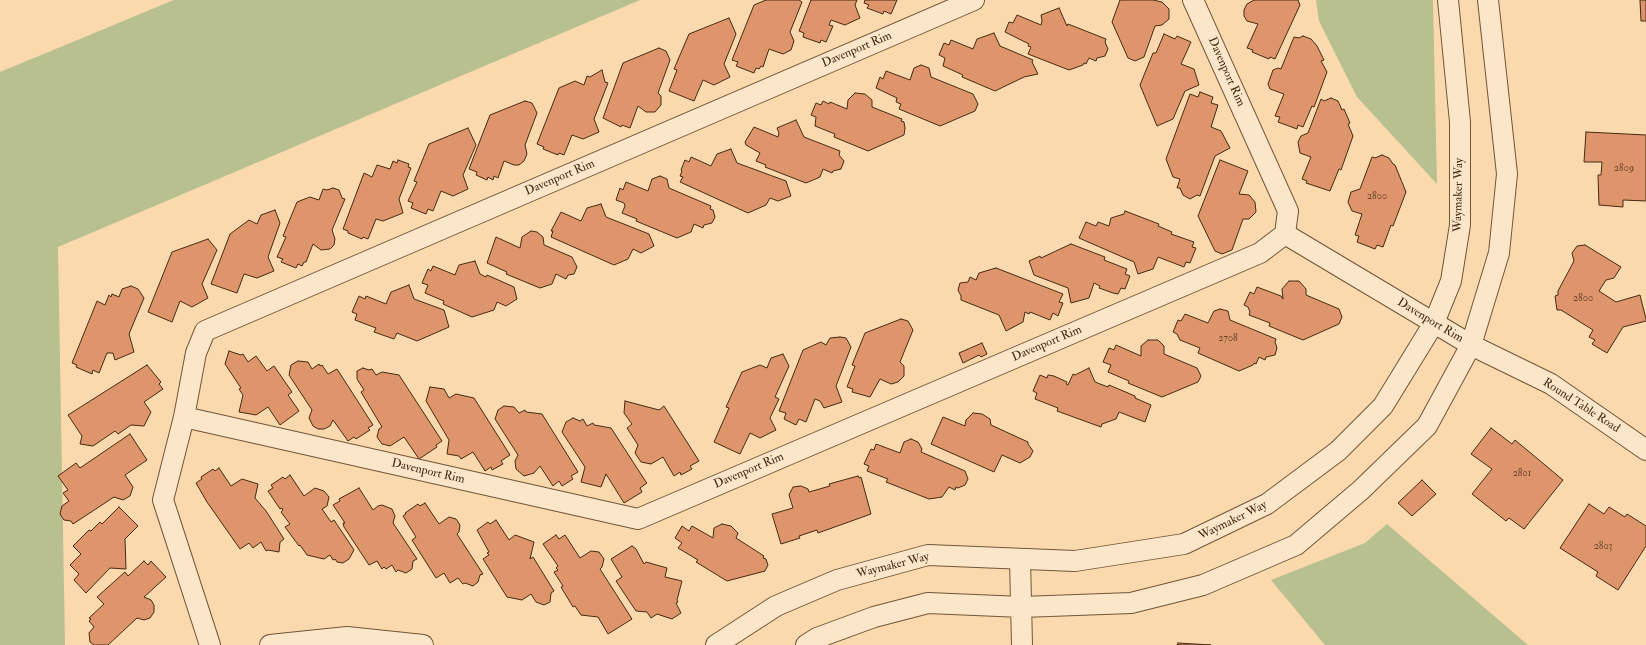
<!DOCTYPE html>
<html>
<head>
<meta charset="utf-8">
<style>
  body { margin:0 }
  canvas { display:block; background:#f9d9ad }
</style>
</head>
<body>
<canvas width="1646" height="645"></canvas>
<script>
const ctx = document.querySelector('canvas').getContext('2d');
ctx.lineJoin = 'round';
function fillPath(path, color) { ctx.fillStyle = color; ctx.fill(path, 'evenodd'); }
const shape = rows => new Path2D(rows.map(r => 'M' + r).join(''));
function strokePath(path, color, width, dash) { ctx.strokeStyle = color; ctx.lineWidth = width; ctx.lineCap = dash ? 'butt' : 'round'; ctx.setLineDash(dash || []); ctx.stroke(path); }
function label(font, color, halo, rows, align = 'center') {
  ctx.font = font + ' "IM FELL Double Pica",serif'; ctx.lineWidth = 3; ctx.setLineDash([]); ctx.textBaseline = 'middle'; ctx.strokeStyle = halo; ctx.fillStyle = color; for (const [text, x, y, turn = 0] of rows) {
    ctx.save(); ctx.translate(x, y); ctx.rotate((+turn || 0) * Math.PI / 180); ctx.textAlign = isNaN(turn) ? turn : align; if (halo) ctx.strokeText(text, 0, 0); ctx.fillText(text, 0, 0); ctx.restore();
  }
}
fillPath(shape([
  [174,0,640,0,58,247,65,645,0,645,0,72],
  [1316,0,1433,0,1437,184,1357,97,1319,21],
  [1387,524,1528,645,1325,645,1271,580,1365,543]
]), '#b8c08f');
const building = shape([
  [766,0,799,0,802,2,790,32,794,41,791,50,783,54,769,49,763,67,761,66,759,69,756,68,754,73,736,66,738,62,732,60,754,5,766,0],
  [811,0,857,0,855,5,860,18,845,25,831,20,829,25,833,26,826,42,821,40,820,43,803,37,804,33,799,31,811,0],
  [865,0,897,0,891,14,884,11,883,14,867,8,869,5,864,3,865,0],
  [1120,0,1153,0,1162,2,1169,9,1169,19,1162,25,1155,26,1144,57,1135,61,1128,58,1112,22,1120,0],
  [1254,0,1298,0,1300,5,1275,59,1270,57,1269,59,1252,52,1253,50,1247,48,1258,24,1247,21,1244,16,1244,10,1247,4,1254,0],
  [1640,0,1646,0,1646,21,1641,21,1640,0],
  [1059,8,1067,26,1068,24,1106,39,1105,42,1108,49,1105,56,1097,58,1096,61,1089,58,1086,64,1084,63,1083,65,1069,70,1028,54,1031,47,1028,46,1029,44,1005,32,1009,22,1013,23,1017,15,1041,25,1042,21,1041,15,1059,8],
  [729,18,736,34,724,64,730,77,714,85,703,80,694,101,669,91,677,70,674,69,689,34,729,18],
  [994,33,1000,46,1033,60,1032,62,1038,74,1024,77,995,91,962,77,963,75,943,66,945,58,939,55,944,43,949,45,951,40,973,49,977,39,994,33],
  [1164,34,1175,39,1177,36,1191,42,1181,64,1194,69,1199,85,1185,91,1173,119,1157,126,1140,85,1153,53,1156,53,1164,34],
  [1303,36,1311,39,1317,46,1324,60,1321,61,1327,72,1314,107,1312,106,1303,127,1298,125,1297,129,1278,122,1280,117,1275,116,1284,94,1270,89,1268,84,1273,70,1278,68,1281,69,1294,37,1299,38,1303,36],
  [659,48,666,51,670,60,658,93,661,96,661,105,655,112,646,112,638,106,630,128,622,125,621,127,603,118,623,63,659,48],
  [921,65,929,68,931,77,973,94,978,104,975,111,940,126,899,109,901,104,896,102,897,98,876,88,880,77,883,79,886,71,910,80,914,68,921,65],
  [602,70,605,82,608,83,594,119,599,132,583,139,572,135,564,155,559,153,558,155,543,149,544,147,537,144,559,88,575,81,584,85,587,76,590,77,602,70],
  [1200,92,1213,97,1211,103,1218,105,1211,127,1221,131,1230,148,1215,156,1200,196,1197,195,1190,199,1183,195,1180,188,1177,188,1180,179,1173,177,1166,159,1190,94,1198,97,1200,92],
  [855,93,865,94,872,100,872,107,902,119,901,121,904,122,905,128,904,135,868,151,834,137,835,134,815,126,816,117,811,115,816,103,821,105,823,101,829,104,830,102,847,109,848,100,855,93],
  [1331,98,1338,101,1342,110,1344,109,1350,123,1348,124,1353,136,1341,170,1339,169,1330,191,1306,183,1307,181,1302,179,1311,157,1300,153,1298,142,1301,136,1308,133,1321,99,1324,101,1331,98],
  [525,101,532,103,537,113,525,145,527,154,524,161,519,165,514,165,504,161,498,178,494,176,493,180,488,177,487,180,476,175,477,172,469,169,490,115,525,101],
  [796,120,804,137,840,151,839,155,844,161,841,169,833,171,832,173,823,169,820,177,806,183,765,167,766,165,756,161,760,153,746,145,745,142,754,127,778,137,779,133,777,128,796,120],
  [468,128,476,145,463,175,468,189,453,196,441,191,433,211,428,209,426,214,411,208,413,203,408,201,417,182,414,181,429,144,468,128],
  [1586,132,1646,135,1646,201,1623,200,1623,207,1599,205,1598,175,1601,175,1602,162,1584,162,1586,132],
  [731,149,737,163,786,181,791,196,778,201,770,198,766,205,748,213,680,182,683,177,680,176,682,171,681,170,685,160,689,162,691,157,711,166,717,154,731,149],
  [1382,155,1389,158,1393,164,1395,165,1406,192,1393,226,1391,225,1383,247,1377,245,1375,249,1357,242,1359,236,1355,235,1362,214,1352,211,1348,202,1351,192,1360,189,1372,157,1375,158,1382,155],
  [398,160,409,164,408,167,411,168,399,199,403,213,383,221,376,219,368,239,363,237,362,239,348,233,348,231,343,229,364,173,372,177,377,165,390,169,393,161,397,163,398,160],
  [1220,160,1248,171,1239,194,1249,195,1255,202,1256,212,1249,219,1243,219,1232,250,1222,254,1215,251,1198,216,1220,160],
  [660,176,667,179,669,188,711,206,710,209,713,210,715,217,712,223,704,225,703,228,694,224,691,232,677,238,636,221,637,219,622,213,625,206,624,203,616,200,620,188,623,190,626,182,648,191,652,179,660,176],
  [333,188,339,190,342,198,345,199,332,230,335,239,334,245,330,249,321,250,313,244,306,262,304,262,302,266,298,264,296,268,281,262,283,259,277,257,286,237,283,236,297,202,310,197,319,200,323,189,327,190,333,188],
  [601,204,606,217,649,234,654,246,641,253,633,249,628,259,614,265,551,237,553,231,551,231,561,212,581,221,587,208,601,204],
  [275,210,280,223,268,257,274,271,257,278,244,274,237,293,211,284,230,234,249,220,257,224,261,215,275,210],
  [1125,211,1159,224,1158,226,1172,232,1171,234,1194,242,1192,247,1196,248,1190,263,1186,262,1184,267,1158,257,1153,269,1138,274,1134,262,1079,238,1086,222,1096,226,1098,222,1109,226,1111,218,1124,214,1125,211],
  [531,231,537,232,543,237,544,245,572,257,577,267,574,274,568,275,566,279,556,274,552,284,540,288,506,274,507,272,487,263,496,237,520,248,522,237,531,231],
  [208,239,217,250,202,284,208,298,192,307,180,301,172,322,148,312,172,252,208,239],
  [1071,244,1105,257,1104,260,1127,269,1125,274,1130,276,1125,289,1121,288,1118,294,1113,293,1099,288,1100,286,1094,283,1089,298,1071,303,1068,288,1034,275,1029,261,1040,256,1041,258,1071,244],
  [1585,245,1621,267,1614,278,1606,280,1599,291,1616,302,1640,295,1646,319,1646,321,1623,327,1607,353,1592,344,1595,340,1589,337,1593,330,1561,310,1557,310,1555,296,1558,295,1558,291,1574,261,1572,253,1577,246,1585,245],
  [475,261,480,274,486,277,487,275,514,287,517,299,506,306,497,302,494,310,472,317,443,304,444,301,425,293,428,285,422,283,428,269,431,271,433,266,455,275,459,265,475,261],
  [996,268,1063,294,1059,302,1063,303,1058,316,1053,313,1050,320,1030,312,1029,314,1025,312,1023,322,1006,331,999,315,961,300,961,296,958,290,960,283,968,282,970,277,976,280,979,273,996,268],
  [1289,281,1299,281,1306,289,1306,295,1339,309,1342,317,1339,324,1303,340,1269,326,1270,323,1249,315,1250,312,1248,307,1244,305,1250,292,1254,294,1257,287,1281,296,1283,299,1282,289,1289,281],
  [409,285,414,299,444,310,449,327,417,341,397,333,394,339,374,332,376,328,355,320,357,314,352,312,359,296,365,299,366,296,386,304,391,292,409,285],
  [131,286,138,289,144,298,129,334,134,352,115,360,113,353,107,353,99,373,93,370,92,374,76,367,77,365,72,363,97,301,105,305,109,295,111,297,112,294,119,297,122,289,131,286],
  [1220,309,1228,311,1230,320,1276,339,1275,342,1277,348,1275,355,1266,357,1265,360,1259,357,1256,364,1254,363,1253,365,1239,371,1198,353,1200,348,1180,340,1177,334,1173,332,1178,320,1181,321,1185,314,1208,323,1214,311,1220,309],
  [901,319,908,321,913,330,900,362,904,366,904,376,898,382,891,384,880,379,870,397,852,392,853,389,847,387,855,366,852,365,865,333,901,319],
  [840,337,846,338,851,347,836,386,842,402,824,408,820,401,815,399,806,422,799,419,796,425,784,419,786,413,779,411,803,350,821,342,826,345,830,338,840,337],
  [1148,340,1158,340,1164,346,1164,354,1197,368,1201,376,1198,382,1162,397,1128,383,1129,381,1108,372,1111,365,1103,362,1109,348,1114,350,1116,345,1141,356,1141,346,1148,340],
  [982,343,987,354,981,357,979,355,963,363,959,353,982,343],
  [229,351,241,355,243,354,248,362,256,356,267,371,274,366,292,392,288,395,299,411,280,425,268,407,256,415,239,412,243,395,239,389,241,388,225,364,229,351],
  [783,354,789,366,775,397,779,399,770,418,776,430,760,438,750,433,740,454,714,442,729,408,726,407,742,372,760,365,767,368,771,358,783,354],
  [298,361,308,362,312,369,319,364,320,366,322,365,328,374,337,369,373,425,368,428,370,430,356,439,354,437,348,441,333,420,330,426,324,429,318,429,313,426,309,418,312,410,289,375,291,365,298,361],
  [147,365,161,382,159,384,163,389,144,402,151,412,144,426,131,425,118,434,115,431,93,446,80,444,82,436,68,415,147,365],
  [363,368,369,370,372,369,376,375,382,372,399,375,442,441,436,445,437,447,419,459,404,437,390,446,382,444,377,437,379,429,382,427,361,392,364,390,357,379,357,371,363,368],
  [1089,368,1095,382,1108,387,1109,385,1135,396,1135,398,1151,405,1145,422,1119,412,1116,419,1102,424,1101,427,1057,411,1058,408,1035,399,1037,393,1033,391,1040,375,1047,378,1048,375,1054,376,1067,382,1066,384,1068,385,1073,374,1075,375,1089,368],
  [430,387,444,389,449,398,456,394,474,398,510,455,501,461,503,464,492,470,491,467,485,471,473,452,461,459,459,456,447,454,449,440,426,401,430,387],
  [625,401,659,410,664,406,699,461,690,466,692,469,681,475,680,472,674,476,663,457,651,464,641,462,635,453,638,445,627,428,632,424,624,413,625,401],
  [504,406,514,407,519,413,525,410,526,412,542,414,578,472,571,476,573,479,562,486,559,481,553,486,540,466,534,473,524,476,516,469,515,461,518,455,495,419,498,410,504,406],
  [973,413,982,414,990,419,991,425,1028,442,1028,444,1033,451,1030,457,1020,463,1002,455,994,472,931,444,943,417,965,426,966,420,973,413],
  [573,418,580,421,583,419,587,426,593,423,594,425,611,428,646,482,647,483,640,488,642,492,624,503,606,474,601,487,581,482,585,467,562,432,566,422,573,418],
  [1491,428,1512,444,1515,440,1563,480,1524,529,1509,518,1506,521,1472,494,1492,469,1471,454,1491,428],
  [130,434,147,460,125,475,133,487,130,496,123,500,114,497,73,524,71,521,64,520,60,514,62,506,69,501,63,493,68,490,58,476,76,463,80,468,130,434],
  [911,439,918,442,922,449,921,452,965,471,968,479,965,485,958,488,956,487,955,490,949,487,942,497,929,499,886,482,888,479,867,471,869,466,864,464,871,449,874,450,876,444,900,453,904,442,911,439],
  [219,468,231,486,242,479,258,484,255,498,266,511,284,539,280,542,279,552,268,550,266,551,261,542,253,548,249,543,240,549,207,502,196,483,202,479,201,477,213,469,215,471,219,468],
  [290,475,304,496,315,488,324,491,329,497,327,506,322,509,331,522,334,520,354,550,349,559,343,563,337,562,335,559,333,560,330,555,324,559,307,555,300,545,299,546,285,527,290,524,281,512,283,510,282,508,280,509,268,491,273,488,271,485,283,477,285,479,290,475],
  [858,476,859,478,861,477,871,514,818,533,817,530,799,536,800,538,781,544,772,514,793,508,789,495,793,487,801,486,808,489,809,492,830,486,829,484,858,476],
  [1422,480,1436,494,1412,516,1398,503,1422,480],
  [359,488,373,510,378,506,382,505,392,509,395,516,393,523,417,559,413,561,412,569,406,573,398,570,396,572,392,565,386,569,384,567,382,569,377,561,369,565,344,527,343,523,345,523,333,505,340,501,339,499,359,488],
  [425,503,439,524,449,517,456,519,460,525,459,532,457,534,483,574,480,575,478,582,473,586,465,583,463,584,458,578,450,583,444,573,436,578,412,540,416,537,403,516,406,514,405,513,418,504,420,506,425,503],
  [1589,504,1604,514,1609,507,1625,517,1627,514,1646,526,1646,546,1618,590,1596,576,1598,572,1560,548,1589,504],
  [119,507,138,526,125,539,126,569,110,568,86,593,74,580,79,574,70,565,81,554,73,546,89,530,91,531,100,522,102,524,119,507],
  [496,520,509,540,515,535,534,542,530,559,533,557,554,591,551,593,550,602,544,605,536,602,531,594,522,600,507,597,483,559,489,555,487,553,489,552,477,530,488,522,490,524,496,520],
  [722,524,731,526,738,533,736,538,764,556,763,558,766,559,768,565,765,571,727,581,696,562,698,560,678,548,682,543,675,538,682,526,689,531,692,526,713,538,714,528,722,524],
  [556,535,559,539,565,535,580,558,591,551,599,552,604,559,602,567,600,569,632,619,608,634,598,617,581,615,575,606,573,607,561,587,563,586,554,572,558,570,556,568,558,566,543,544,556,535],
  [632,546,636,549,644,564,646,562,667,568,665,577,682,581,677,600,678,602,676,603,681,613,672,619,657,614,651,618,647,612,636,611,616,581,622,577,611,559,632,546],
  [144,561,148,565,151,561,166,577,144,597,151,600,154,605,154,612,150,618,144,620,137,618,108,645,94,645,90,642,89,633,94,627,89,621,91,619,89,618,104,604,97,597,125,572,128,576,144,561],
  [1178,643,1211,645,1177,645,1178,643]
]);
fillPath(building, '#df956c');
strokePath(building, '#442b10', 1);
const street = shape([
  [1285,234,1471,345,1551,384,1646,450],
  [184,417,638,519,1260,253,1285,234,1288,211,1193,0],
  [1020,559,1022,645],
  [210,645,163,500,184,417,196,353,205,331,974,0],
  [270,645,347,637,423,645],
  [716,645,776,606,837,580,928,555,1075,561,1184,544,1267,504,1338,451,1383,406,1434,323,1451,281,1460,225,1460,122,1448,0],
  [806,645,817,638,874,617,928,603,1022,607,1131,603,1203,585,1296,545,1361,490,1427,426,1471,345,1499,253,1507,174,1488,0]
]);
strokePath(street, '#715637', 22);
strokePath(street, '#fbe6ca', 20);
label('10px', '#6b4627', null, [
  ["2809",1624,169],
  ["2800",1377,197],
  ["2800",1583,299],
  ["2708",1228,339],
  ["2801",1522,474],
  ["2803",1603,547]
]);
label('12px', '#442b10', '#fbe6ca', [
  ["Davenport Rim",857,50,-23],
  ["Davenport Rim",1226,72,66],
  ["Davenport Rim",560,178,-23],
  ["Waymaker Way",1459,195,-89],
  ["Davenport Rim",1430,321,31],
  ["Davenport Rim",1047,344,-23],
  ["Round Table Road",1581,406,33],
  ["Davenport Rim",749,471,-23],
  ["Davenport Rim",428,472,13],
  ["Waymaker Way",1233,521,-26],
  ["Waymaker Way",893,566,-14]
]);
</script>
</body>
</html>
